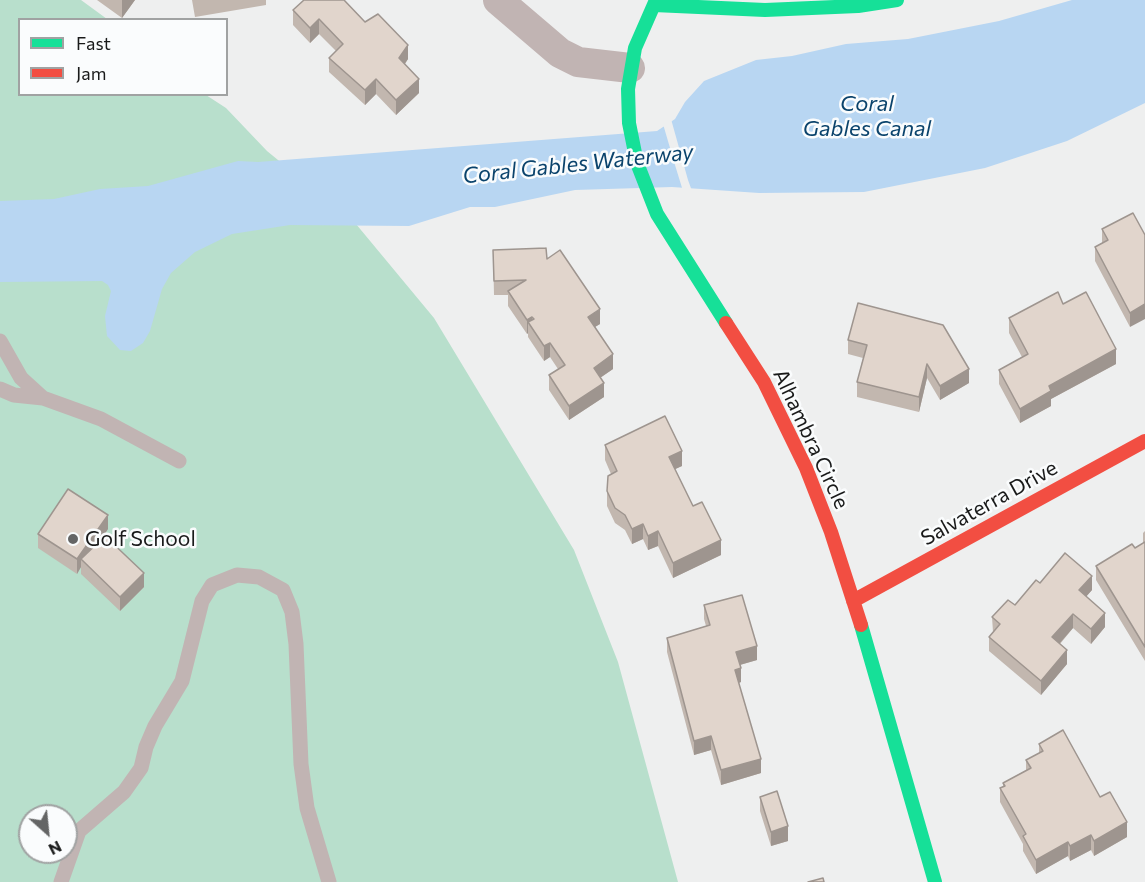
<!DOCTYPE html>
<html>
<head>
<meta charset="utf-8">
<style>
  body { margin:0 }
  #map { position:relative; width:1145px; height:882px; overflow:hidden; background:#eeefef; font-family:Commissioner,sans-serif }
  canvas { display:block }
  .legend { position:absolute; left:18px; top:18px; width:210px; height:78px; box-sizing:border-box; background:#fafcfd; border:2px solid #a0a2a2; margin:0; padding:8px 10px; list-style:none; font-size:18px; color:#191a1a }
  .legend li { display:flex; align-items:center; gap:12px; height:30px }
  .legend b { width:30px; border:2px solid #a0a2a2 }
  .north { position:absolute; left:18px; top:804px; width:60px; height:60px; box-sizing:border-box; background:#fafcfd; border:2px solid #a0a2a2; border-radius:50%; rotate:153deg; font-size:16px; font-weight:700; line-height:24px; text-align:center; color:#191a1a }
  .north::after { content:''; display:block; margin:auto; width:21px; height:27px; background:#646565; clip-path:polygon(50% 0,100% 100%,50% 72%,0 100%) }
</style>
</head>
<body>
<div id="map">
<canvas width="1145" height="882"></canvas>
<ul class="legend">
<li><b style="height:8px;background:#16e098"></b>Fast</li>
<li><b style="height:8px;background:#f24e42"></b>Jam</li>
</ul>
<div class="north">N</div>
</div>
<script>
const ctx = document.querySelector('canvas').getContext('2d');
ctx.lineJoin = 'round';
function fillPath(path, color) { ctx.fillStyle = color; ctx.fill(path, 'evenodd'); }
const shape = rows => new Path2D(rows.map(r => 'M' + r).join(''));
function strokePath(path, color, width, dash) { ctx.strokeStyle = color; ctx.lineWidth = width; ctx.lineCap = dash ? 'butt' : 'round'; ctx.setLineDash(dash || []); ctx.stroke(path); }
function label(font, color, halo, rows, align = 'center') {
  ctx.font = font + ' Commissioner,sans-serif'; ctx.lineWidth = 5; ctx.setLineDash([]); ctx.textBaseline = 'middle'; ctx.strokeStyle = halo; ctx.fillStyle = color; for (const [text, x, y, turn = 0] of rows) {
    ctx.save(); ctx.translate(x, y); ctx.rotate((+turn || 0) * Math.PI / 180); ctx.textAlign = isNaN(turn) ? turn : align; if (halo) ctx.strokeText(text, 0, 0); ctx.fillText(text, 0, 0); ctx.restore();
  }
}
fillPath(shape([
  [0,0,81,0,107,19,20,20,20,94,206,95,226,108,267,151,356,224,434,318,574,550,618,662,678,882,0,882],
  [30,816,66,816,66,852,30,852]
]), '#b8dfcc');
fillPath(shape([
  [1072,0,1145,0,1145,103,1067,141,985,168,864,192,759,193,672,187,575,190,495,207,470,207,409,226,290,225,232,234,195,252,171,273,162,289,150,331,143,343,131,351,120,350,107,336,105,316,111,291,108,285,102,281,0,282,0,201,54,199,100,189,148,186,238,161,258,162,657,131,675,119,685,102,704,81,756,60,792,56,846,44,908,39,999,21]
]), '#b8d6f2');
fillPath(shape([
  [671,119,688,180,692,191,683,191,675,165,663,124]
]), '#eeefef');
strokePath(shape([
  [0,341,21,378,43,398,101,419,179,461],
  [0,389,14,395,43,398],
  [61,882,79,831,124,792,141,768,146,747,155,726,182,681,202,601,212,585,237,575,259,577,283,590,292,612,296,644,301,764,307,808,329,882]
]), '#c1b4b3', 15);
strokePath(shape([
  [498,0,560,53,578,62,630,68]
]), '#c1b4b3', 30);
strokePath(shape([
  [656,0,635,48,628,89,629,123,637,163,657,214,726,323],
  [654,5,765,10,858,6,897,0],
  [861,625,935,882]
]), '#16e098', 14);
strokePath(shape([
  [726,323,764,382,806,468,831,532,861,625],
  [853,601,1145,441]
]), '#f24e42', 14);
fillPath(shape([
  [97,0,135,0,122,18],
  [192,0,266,0,266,5,195,17],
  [293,10,365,22,408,59,405,64,419,93,396,115,376,94,365,105,329,72,329,58,336,51,319,34,310,43,293,25],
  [1133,213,1130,327,1095,261,1095,247,1102,243,1102,229],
  [493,250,547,259,600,324,595,327,613,369,600,378,604,397,569,420,549,390,549,375,558,369,550,357,544,361,528,337,528,333,527,334,508,306,508,295,494,295],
  [858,303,969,383,940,400,927,378,919,412,857,397,857,382,863,358,848,354,848,340],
  [1063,304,1116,364,1051,399,1051,406,1020,423,999,384,999,370,1022,357,1009,333,1009,318],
  [605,445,682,466,675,469,693,506,721,555,673,578,658,546,648,550,643,539,632,544,625,530,615,523,607,506,607,491,611,474,605,460],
  [108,529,101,540,144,587,120,611,81,574,81,567,77,574,38,548,38,534],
  [1145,531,1145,661,1096,580,1096,566,1135,548,1143,543,1143,533],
  [1040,583,1092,590,1086,596,1105,627,1091,644,1073,628,1060,644,1067,664,1041,695,989,651,989,637,993,632,992,617,1015,605],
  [704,605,757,660,740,665,741,682,739,683,761,773,721,785,711,750,694,755,667,652,667,638,706,626,704,619],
  [1039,744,1100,797,1127,837,1094,856,1091,850,1070,861,1068,856,1036,874,1023,851,1023,844,1000,802,1000,788,1003,786,1003,783,1026,770,1026,760,1039,753],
  [760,797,788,841,771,846,760,811]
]), '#c2b7af');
fillPath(shape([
  [122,0,135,0,122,18],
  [319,19,319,34,310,43,310,28],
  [408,45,408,59,399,72,399,58],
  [376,79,376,94,365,105,365,90],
  [419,79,419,93,396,115,396,100],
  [1145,304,1145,319,1130,327,1130,313],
  [600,309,600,324,588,331,588,317],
  [532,317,532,328,528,322,528,333,527,334,527,320],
  [550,343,550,357,544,361,544,346],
  [1116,349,1116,364,1051,399,1051,406,1020,423,1020,409,1049,386],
  [613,354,613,369,594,382,594,368],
  [927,364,927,378,919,412,919,397],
  [969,369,969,383,940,400,940,386],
  [604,383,604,397,569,420,569,406],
  [682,451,682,466,669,472,669,457],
  [108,515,108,529,85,562,81,559,81,567,77,574,77,559],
  [643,524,643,539,632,544,632,529],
  [658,531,658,546,648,550,648,536],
  [721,540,721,555,673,578,673,563],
  [144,573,144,587,120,611,120,597],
  [1092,576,1092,590,1079,605,1079,590],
  [1105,613,1105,627,1091,644,1091,629],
  [1073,614,1073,628,1052,652,1052,637],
  [757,646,757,660,736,666,736,652],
  [1067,650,1067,664,1041,695,1041,681],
  [741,668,741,682,735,684,735,670],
  [711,736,711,750,694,755,694,741],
  [761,759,761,773,721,785,721,770],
  [1127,822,1127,837,1094,856,1094,841],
  [788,826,788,841,771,846,771,832],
  [1091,835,1091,850,1070,861,1070,846],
  [1068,842,1068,856,1036,874,1036,860]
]), '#9e958f');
const building = shape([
  [304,0,344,0,365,22,378,14,408,45,399,58,419,79,396,100,376,79,365,90,329,58,343,44,319,19,310,28,293,10,304,0],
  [1133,213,1145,235,1145,304,1130,313,1095,247,1108,240,1102,229,1133,213],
  [546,248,547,259,560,250,600,309,588,317,613,354,594,368,604,383,569,406,549,375,565,365,550,343,544,346,528,322,534,319,532,317,527,320,508,291,526,280,494,281,493,250,546,248],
  [1058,292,1063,304,1086,292,1116,349,1049,386,1051,391,1020,409,999,370,1028,354,1009,318,1058,292],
  [858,303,943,325,969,369,940,386,927,364,919,397,857,382,867,345,848,340,858,303],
  [665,416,682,451,669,457,693,506,702,502,721,540,673,563,658,531,648,536,643,524,632,529,625,515,615,508,607,491,608,476,617,471,605,445,665,416],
  [68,489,108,515,77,559,38,534,68,489],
  [105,536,144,573,120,597,81,559,105,536],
  [1145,542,1145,647,1096,566,1132,544,1135,548,1145,542],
  [1065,553,1092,576,1079,590,1105,613,1091,629,1073,614,1052,637,1067,650,1041,681,989,637,1000,624,992,617,1008,600,1015,605,1036,580,1040,583,1065,553],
  [742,595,757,646,736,652,741,668,735,670,761,759,721,770,711,736,694,741,667,638,710,625,704,605,742,595],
  [1063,730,1100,797,1110,792,1127,822,1094,841,1091,835,1070,846,1068,842,1036,860,1023,836,1026,834,1000,788,1005,786,1003,783,1031,768,1026,760,1043,751,1039,744,1063,730],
  [777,791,788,826,771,832,760,797,777,791],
  [823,878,824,882,808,882,823,878]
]);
fillPath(building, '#e1d5cc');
strokePath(building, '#9e958f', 1.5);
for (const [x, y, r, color] of [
  [73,539,6,"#646565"]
]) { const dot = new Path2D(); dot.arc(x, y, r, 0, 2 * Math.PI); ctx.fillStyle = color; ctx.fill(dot); strokePath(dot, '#fafcfd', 2); }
label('21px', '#191a1a', '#fafcfd', [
  ["Alhambra Circle",811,439,65],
  ["Salvaterra Drive",989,503,-29]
]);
label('21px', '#191a1a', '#fafcfd', [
  ["Golf School",85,539]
], 'left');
label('italic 22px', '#0a436c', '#fafcfd', [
  ["Coral",867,104],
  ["Gables Canal",867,129],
  ["Coral Gables Waterway",578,164,-6]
]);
</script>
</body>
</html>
